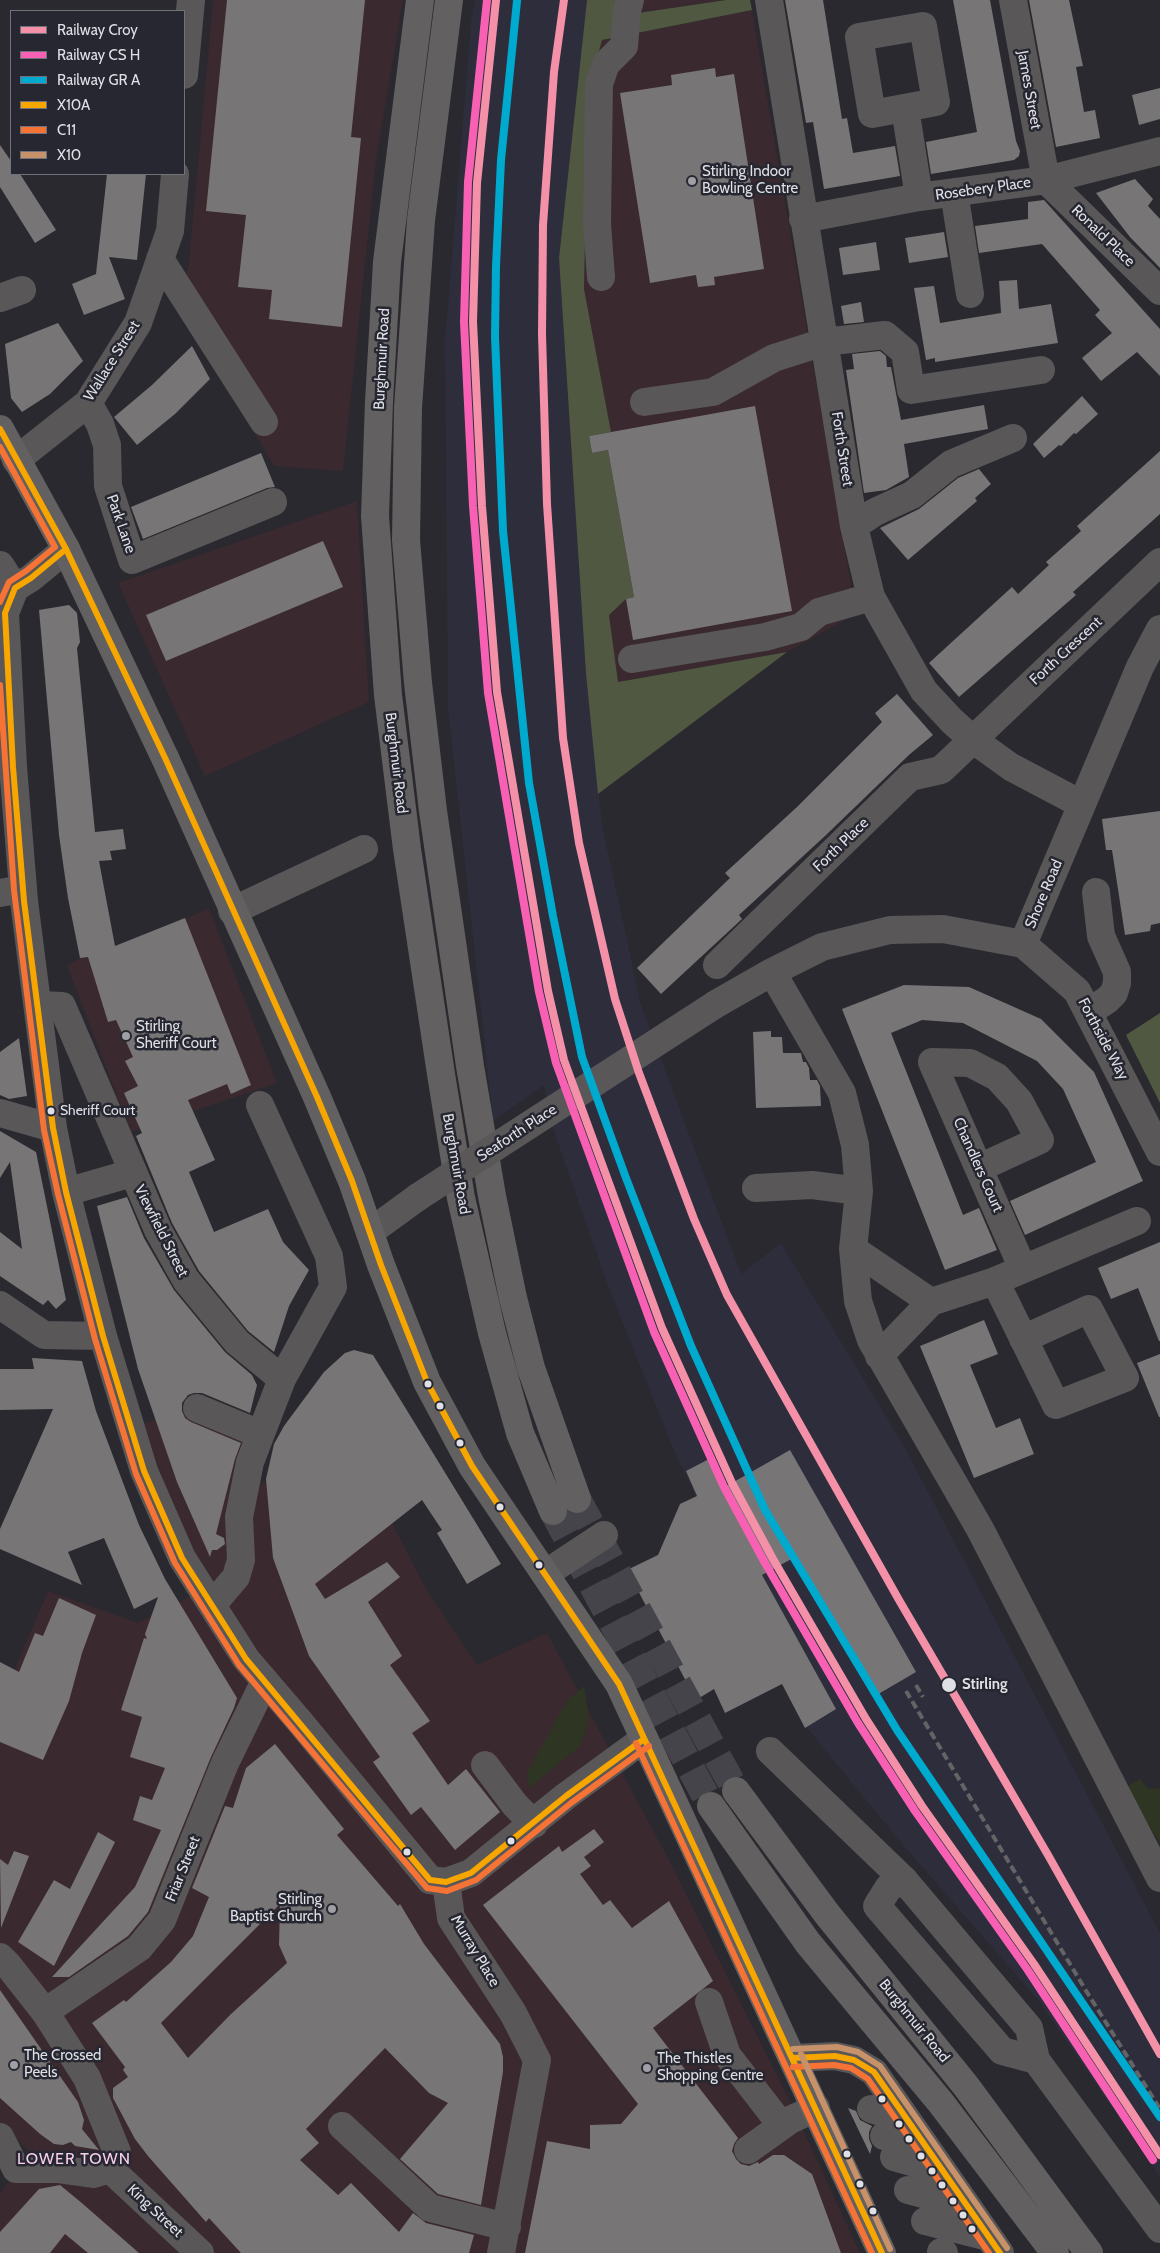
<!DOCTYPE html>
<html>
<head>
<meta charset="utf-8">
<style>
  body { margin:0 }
  #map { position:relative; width:1160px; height:2253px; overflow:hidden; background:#29292f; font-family:Cabin,sans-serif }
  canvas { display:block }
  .legend { position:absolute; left:10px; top:10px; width:175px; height:165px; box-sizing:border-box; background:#272731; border:1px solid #717179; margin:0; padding:6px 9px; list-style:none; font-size:15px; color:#dfdfe6 }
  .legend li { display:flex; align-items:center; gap:10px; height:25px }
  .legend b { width:25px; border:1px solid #717179 }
</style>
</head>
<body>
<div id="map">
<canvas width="1160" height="2253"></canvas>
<ul class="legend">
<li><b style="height:6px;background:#f491a8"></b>Railway Croy</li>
<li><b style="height:6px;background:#f860b3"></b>Railway CS H</li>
<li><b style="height:6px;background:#00a9ce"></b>Railway GR A</li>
<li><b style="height:6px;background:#f7a600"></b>X10A</li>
<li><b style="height:6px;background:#f57335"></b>C11</li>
<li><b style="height:6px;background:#c7916a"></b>X10</li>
</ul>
</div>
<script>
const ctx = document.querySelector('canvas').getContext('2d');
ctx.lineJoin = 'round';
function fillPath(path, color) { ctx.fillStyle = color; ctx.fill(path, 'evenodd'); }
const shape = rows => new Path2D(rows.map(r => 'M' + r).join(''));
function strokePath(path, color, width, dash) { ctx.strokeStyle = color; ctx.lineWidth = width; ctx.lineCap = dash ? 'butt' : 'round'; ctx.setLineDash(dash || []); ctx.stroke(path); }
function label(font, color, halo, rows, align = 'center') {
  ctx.font = font + ' Cabin,sans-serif'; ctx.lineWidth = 5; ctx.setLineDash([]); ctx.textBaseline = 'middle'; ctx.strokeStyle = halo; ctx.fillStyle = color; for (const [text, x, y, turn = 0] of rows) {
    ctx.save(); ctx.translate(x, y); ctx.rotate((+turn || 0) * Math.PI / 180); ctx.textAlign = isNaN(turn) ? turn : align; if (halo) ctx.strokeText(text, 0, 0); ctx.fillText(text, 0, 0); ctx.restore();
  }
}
fillPath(shape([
  [213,0,403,0,376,161,343,471,274,466,180,307,189,262],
  [625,0,726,0,638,13],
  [752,10,856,614,787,652,618,682,609,615,626,599,634,597,589,436,611,432,584,289,588,94,602,40],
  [357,501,369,702,205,776,118,583],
  [209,908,277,1083,131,1132,67,966,80,958,115,951],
  [201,1404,266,1439,251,1484,309,1476,366,1472,426,1589,477,1665,547,1633,668,1858,786,2093,860,2253,0,2253,0,2194,29,2152,0,2123,0,1703,48,1591,138,1623,193,1595,121,1431]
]), '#3a292e');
fillPath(shape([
  [475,0,587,0,559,258,586,674,602,825,641,1005,741,1274,781,1243,904,1446,1160,1933,1160,2177,1038,2000,897,1838,808,1729,675,1453,607,1283,552,1126,544,1085,493,1121,448,708,445,340,471,22]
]), '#2d2d3c');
fillPath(shape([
  [584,1686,589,1718,585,1733,579,1747,529,1788,527,1774,555,1722,569,1699],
  [1140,1779,1148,1789,1160,1788,1160,1843,1125,1788]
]), '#2f3523');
fillPath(shape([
  [587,0,625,0,638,13,726,0,750,0,752,10,602,40,588,94,584,289,611,432,589,436,592,453,608,450,634,597,626,599,609,615,618,682,787,652,598,794,586,674,559,258],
  [1160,1013,1160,1103,1126,1035]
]), '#505841');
fillPath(shape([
  [227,0,365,0,351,137,361,138,342,327,269,319,272,290,238,287,246,215,206,211],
  [785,0,823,0,842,119,847,118,853,153,895,146,900,176,824,189,813,122,806,123],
  [953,0,990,0,1016,141,1020,151,1019,156,1014,160,931,174,926,142,977,132],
  [1029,0,1069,0,1083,66,1076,67,1084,112,1095,110,1100,138,1056,147],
  [715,68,716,77,734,74,764,269,714,277,715,285,698,287,696,275,650,283,620,93,672,85,671,75],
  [1160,88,1160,119,1139,125,1132,95],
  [0,145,11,161,11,174,20,174,56,230,35,243,0,187],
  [107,174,146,174,137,260,109,257,125,299,84,315,72,284,96,274],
  [1135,179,1153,199,1148,206,1160,219,1160,268,1130,237,1096,193],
  [1044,200,1160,329,1160,376,1137,352,1101,381,1082,358,1112,333,1095,315,1100,310,1042,244,979,253,975,226,1028,219,1028,202],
  [944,232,948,257,909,263,905,238],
  [876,242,880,270,843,275,839,248],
  [1017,280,1019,309,1051,304,1058,343,935,362,935,358,926,360,914,288,934,286,940,323,1001,313,999,281],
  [861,302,864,322,844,324,841,306],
  [58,323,83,361,50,394,22,412,11,398,5,344],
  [192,346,210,379,175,414,137,445,114,417,152,385],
  [880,351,886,356,887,367,891,367,901,420,984,405,988,429,904,444,909,477,886,490,864,493,846,370,854,369,852,354],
  [1082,396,1098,414,1076,434,1074,433,1061,446,1059,445,1044,458,1033,444],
  [755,406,792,611,633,640,626,599,634,597,608,450,592,453,589,436],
  [1160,451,1160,514,1073,592,1076,595,959,697,929,663,1012,587,1018,594,1049,565,1046,562,1081,531,1077,526],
  [261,453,275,487,267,488,143,539,131,507],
  [979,469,991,484,975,498,977,501,908,560,880,528,919,509,958,478],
  [323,541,343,587,166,661,146,615],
  [69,605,77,613,80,642,77,648,95,832,123,829,126,849,110,851,112,860,99,861,115,946,185,918,251,1085,231,1094,227,1084,188,1100,215,1160,189,1172,214,1232,268,1209,283,1242,309,1270,289,1306,274,1352,248,1331,199,1271,172,1223,136,1136,142,1133,124,1093,138,1086,125,1061,133,1057,116,1020,108,1022,88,957,80,958,68,898,59,835,39,610],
  [897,694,933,735,910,754,825,836,739,915,742,919,661,994,637,968,730,878,725,873,797,807,882,722,875,713],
  [1160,811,1160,923,1151,925,1150,931,1125,935,1112,850,1106,850,1102,819],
  [904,985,969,987,1041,1019,1094,1072,1143,1181,1025,1235,1010,1201,1096,1162,1063,1089,1037,1061,963,1023,922,1020,891,1033,963,1215,979,1208,997,1250,945,1270,842,1009],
  [771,1031,771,1037,782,1037,783,1053,801,1053,803,1062,806,1062,809,1068,810,1080,817,1080,820,1086,821,1106,756,1108,753,1032],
  [19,1038,27,1096,9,1099,0,1095,0,1052],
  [0,1131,36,1152,66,1300,56,1309,48,1300,43,1305,0,1276,0,1232,22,1249,10,1162,0,1178],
  [127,1197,144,1238,174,1290,225,1352,252,1375,257,1385,250,1413,202,1393,194,1393,188,1395,182,1403,182,1411,185,1418,191,1422,241,1443,235,1459,216,1534,224,1538,225,1544,217,1550,212,1550,210,1557,177,1482,138,1369,97,1206],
  [1160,1242,1160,1341,1159,1341,1138,1288,1111,1299,1098,1268],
  [984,1320,998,1354,970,1365,996,1428,1020,1418,1034,1454,974,1478,920,1346],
  [354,1350,373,1355,501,1564,467,1584,437,1533,442,1530,422,1500,315,1584,325,1599,387,1562,400,1577,368,1602,402,1656,390,1665,430,1721,412,1733,448,1785,466,1769,500,1812,455,1850,421,1807,411,1815,373,1762,380,1757,309,1656,273,1558,266,1479,274,1444,284,1426,324,1372,345,1353],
  [1160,1354,1160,1417,1159,1417,1137,1363],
  [32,1358,82,1361,96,1411,139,1525,165,1579,237,1698,234,1708,211,1757,148,1912,128,1936,69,1977,52,1977,135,1887,161,1830,133,1820,140,1796,152,1800,165,1768,130,1757,142,1717,121,1710,144,1638,147,1639,145,1634,158,1597,134,1609,104,1538,68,1552,82,1585,0,1549,0,1529,53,1409,0,1410,0,1369,34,1369],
  [790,1450,916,1672,875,1696,795,1557,762,1575,836,1709,805,1728,782,1684,725,1713,714,1689,696,1700,627,1570,658,1555,680,1504,697,1496,686,1471,709,1459,723,1488],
  [59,1598,96,1615,82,1653,69,1701,43,1760,0,1742,0,1662,19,1672,35,1633,43,1636],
  [275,1744,344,1829,337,1835,398,1906,400,1904,424,1944,500,2044,503,2057,503,2072,481,2205,438,2194,400,2159,448,2103,429,2093,385,2048,306,2129,319,2143,300,2160,338,2195,351,2183,399,2232,413,2213,426,2223,474,2235,469,2253,241,2253,209,2218,206,2222,148,2156,135,2139,113,2098,113,2088,128,2077,123,2070,125,2067,92,2023,124,2000,126,2002,171,1962,193,1936,209,1897,192,1888,225,1806,233,1808,246,1768],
  [280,1904,279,1945,287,1963,231,2014,188,2058,161,2023],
  [594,1829,604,1842,584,1857,591,1866,580,1874,603,1905,610,1900,632,1928,669,1901,713,1981,653,2028,738,2138,734,2144,732,2151,736,2159,741,2164,749,2166,758,2162,759,2164,773,2155,784,2155,812,2174,841,2253,525,2253,547,2141,590,2149,590,2125,621,2124,638,2104,483,1905,559,1846,562,1852],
  [98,1832,115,1842,54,1966,18,1942,54,1880,70,1889],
  [14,1851,29,1856,1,1928,0,1859,8,1865],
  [0,1990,78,2102,84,2120,82,2129,99,2150,75,2146,71,2142,63,2145,54,2144,40,2134,0,2098],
  [848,2108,856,2111,860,2120,872,2126,869,2132,869,2139,872,2146,870,2154],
  [60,2185,83,2204,139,2253,88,2253,65,2234,50,2253,0,2253,0,2232,39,2189]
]), '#787576');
strokePath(shape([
  [577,1499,736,1791],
  [553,1511,711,1806]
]), '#44444a', 28, [28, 14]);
strokePath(shape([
  [769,0,854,526,871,597,924,691,952,721,972,739,1011,767,1081,804],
  [1013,0,1046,180,1160,291],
  [923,26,936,102,872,114,859,37,923,26],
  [184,75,191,0],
  [905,108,919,197],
  [954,192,970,294],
  [803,219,919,197,1046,180,1160,151],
  [160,259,264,422],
  [601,277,597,224,599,84,606,64,624,46,627,11,630,0],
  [0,298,22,290],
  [644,402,713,392,774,358,824,342,885,335,905,352,911,390,1041,370],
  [88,403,100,424,107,445,108,486,132,560,273,502],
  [16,460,88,403,138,323,170,231,175,174],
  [854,526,875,512,912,495,951,464,1013,438],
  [66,549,31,578,15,588,5,613,13,767,24,901,53,1128,66,1192,103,1336,144,1471,182,1558,246,1659,300,1722,430,1880,446,1882,471,1873,566,1796,644,1739],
  [0,565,15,588],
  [632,659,765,637,801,627,819,612,871,597],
  [0,893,23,889],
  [232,911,364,849],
  [1023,944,1140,667,1160,629],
  [717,965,910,777,941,770,1160,562],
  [772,972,842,1093,855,1145,859,1191,853,1249,858,1301,871,1340,980,1529,1160,1878],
  [716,1004,772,972,822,947,890,930,943,929,1023,944,1077,991,1160,1152],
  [39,1005,62,1006,158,1230,186,1280,237,1342,282,1379],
  [1089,1012,1107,1000,1114,993,1117,983,1117,972,1101,936,1096,892],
  [0,1113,53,1128],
  [979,1168,1040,1140,1019,1101,997,1077,970,1063,932,1062,1023,1269],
  [756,1188,812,1185,859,1191],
  [66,1192,132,1173],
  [370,1232,418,1197],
  [853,1249,931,1302,995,1281,1137,1221],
  [995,1281,1056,1405,1125,1378,1089,1309,1023,1339],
  [0,1305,44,1335,103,1336],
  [879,1356,931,1302],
  [197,1408,260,1434],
  [545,1574,604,1535],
  [213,1604,236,1577,241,1560,239,1517,250,1462,282,1379,333,1287,329,1256,260,1105],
  [770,1751,904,1880,1029,2028,1036,2060,1002,2051,877,1906,889,1887,904,1880],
  [485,1765,515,1805,534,1824],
  [446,1882,451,1918,513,2013,537,2060,501,2253],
  [0,1957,8,1965,45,2012,87,2078,117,2152,110,2169],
  [709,2002,727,2055,782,2126],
  [45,2012,139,1948,162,1920,225,1763,265,1681],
  [793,2058,835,2056,854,2060,874,2072,1000,2253],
  [1036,2060,1160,2229],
  [871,2109,908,2121],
  [342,2126,430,2208,507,2227],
  [884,2136,926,2148],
  [0,2137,16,2169],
  [748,2150,790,2120,816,2108],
  [894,2157,943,2171],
  [16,2169,57,2169,93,2174,110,2169],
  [110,2169,200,2253],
  [908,2190,967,2206],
  [925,2221,988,2237],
  [941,2252,944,2253]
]), '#595758', 28);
strokePath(shape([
  [420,0,387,262,379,402,375,516,388,695,407,849,441,1074,461,1198,492,1333,520,1433,553,1511],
  [449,0,421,220,408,408,406,540,418,683,433,811,470,1066,492,1196,513,1298,531,1368,577,1499],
  [0,429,66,549,166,760,317,1097,352,1181,381,1265,427,1382,472,1466,619,1684,882,2253],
  [736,1791,827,1914,966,2086,1089,2253],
  [711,1806,808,1943,941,2103,1055,2253]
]), '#626060', 28);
strokePath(shape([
  [916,1685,923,1697],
  [906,1691,1085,1989,1160,2109]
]), '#646365', 4, [8, 4]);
strokePath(shape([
  [418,1197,716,1004]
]), '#595758', 28);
strokePath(shape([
  [0,429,66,549,166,760,317,1097,352,1181,381,1265,427,1382,472,1466,619,1684,882,2253],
  [66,549,31,578,15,588,5,613,13,767,24,901,53,1128,66,1192,103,1336,144,1471,182,1558,246,1659,430,1880,446,1882,471,1873,566,1796,644,1739],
  [793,2058,835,2056,854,2060,874,2072,1000,2253]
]), '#f7a600', 6);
strokePath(shape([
  [0,447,55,547,26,571,9,582,0,602],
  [0,685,14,890,44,1130,58,1194,95,1339,136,1474,175,1563,239,1665,427,1888,447,1891,476,1880,571,1803,649,1746],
  [636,1743,872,2253],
  [793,2067,834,2065,851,2068,868,2079,989,2253]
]), '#f57335', 6);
strokePath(shape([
  [793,2049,837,2047,858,2052,880,2066,1007,2248],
  [801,2054,890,2249]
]), '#c7916a', 6);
strokePath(shape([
  [496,0,477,183,473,322,482,506,497,692,548,991,564,1060,662,1328,732,1483,773,1559,866,1719,922,1806,1034,1964,1160,2155],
  [564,0,554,72,543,225,542,334,547,504,563,738,579,843,615,999,639,1073,694,1219,727,1295,899,1600,1048,1855,1160,2054]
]), '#f491a8', 8);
strokePath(shape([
  [487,0,468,182,464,322,473,506,488,693,539,992,556,1063,654,1332,724,1487,765,1563,858,1723,915,1811,1027,1969,1153,2160]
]), '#f860b3', 8);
strokePath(shape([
  [517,1,501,160,496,266,495,337,503,531,529,783,553,916,582,1057,626,1178,691,1346,765,1510,897,1730,1160,2117]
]), '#00a9ce', 8);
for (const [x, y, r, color] of [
  [692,181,5,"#9f9fa6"],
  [126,1036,5,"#9f9fa6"],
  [51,1111,4.5,"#dfdfe6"],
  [428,1384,4.5,"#dfdfe6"],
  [440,1406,4.5,"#dfdfe6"],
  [460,1443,4.5,"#dfdfe6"],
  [500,1507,4.5,"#dfdfe6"],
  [539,1565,4.5,"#dfdfe6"],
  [949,1685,8,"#dfdfe6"],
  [511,1841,4.5,"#dfdfe6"],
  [407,1852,4.5,"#dfdfe6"],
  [332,1909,5,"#9f9fa6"],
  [14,2065,5,"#9f9fa6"],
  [647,2068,5,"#9f9fa6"],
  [882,2099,4.5,"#dfdfe6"],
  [899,2124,4.5,"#dfdfe6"],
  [909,2139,4.5,"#dfdfe6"],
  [847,2154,4.5,"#dfdfe6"],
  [921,2156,4.5,"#dfdfe6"],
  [932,2171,4.5,"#dfdfe6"],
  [860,2184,4.5,"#dfdfe6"],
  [942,2185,4.5,"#dfdfe6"],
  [953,2201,4.5,"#dfdfe6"],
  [873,2211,4.5,"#dfdfe6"],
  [963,2215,4.5,"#dfdfe6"],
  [972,2229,4.5,"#dfdfe6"]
]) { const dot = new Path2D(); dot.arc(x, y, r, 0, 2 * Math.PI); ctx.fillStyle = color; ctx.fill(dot); strokePath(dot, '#272731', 2); }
label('14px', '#dfdfe6', '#272731', [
  ["Sheriff Court",60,1111]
], 'left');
label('15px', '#dfdfe6', '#272731', [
  ["James Street",1029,90,80],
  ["Rosebery Place",983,189,-8],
  ["Ronald Place",1103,236,44],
  ["Burghmuir Road",382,359,-87],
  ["Wallace Street",112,361,-58],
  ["Forth Street",842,449,81],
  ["Park Lane",121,524,71],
  ["Forth Crescent",1066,651,-43],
  ["Burghmuir Road",396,763,83],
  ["Forth Place",841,845,-44],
  ["Shore Road",1044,894,-67],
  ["Forthside Way",1103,1039,62],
  ["Seaforth Place",517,1133,-33],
  ["Burghmuir Road",456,1164,80],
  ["Chandlers Court",978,1165,66],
  ["Viewfield Street",161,1231,63],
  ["Friar Street",183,1869,-68],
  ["Murray Place",475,1951,59],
  ["Burghmuir Road",914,2021,51],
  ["King Street",155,2211,43]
]);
label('15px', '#dfdfe6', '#272731', [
  ["Stirling Indoor",702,172],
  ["Bowling Centre",702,189],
  ["Stirling",136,1027],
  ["Sheriff Court",136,1044],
  ["Stirling",322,1900,"right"],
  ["Baptist Church",322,1917,"right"],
  ["The Crossed",24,2056],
  ["Peels",24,2073],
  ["The Thistles",657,2059],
  ["Shopping Centre",657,2076]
], 'left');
label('bold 15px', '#dfdfe6', '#272731', [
  ["Stirling",962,1685]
], 'left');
ctx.letterSpacing = '1px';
label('16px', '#f7ceeb', '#272731', [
  ["LOWER TOWN",74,2159]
]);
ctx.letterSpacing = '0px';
</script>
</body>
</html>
